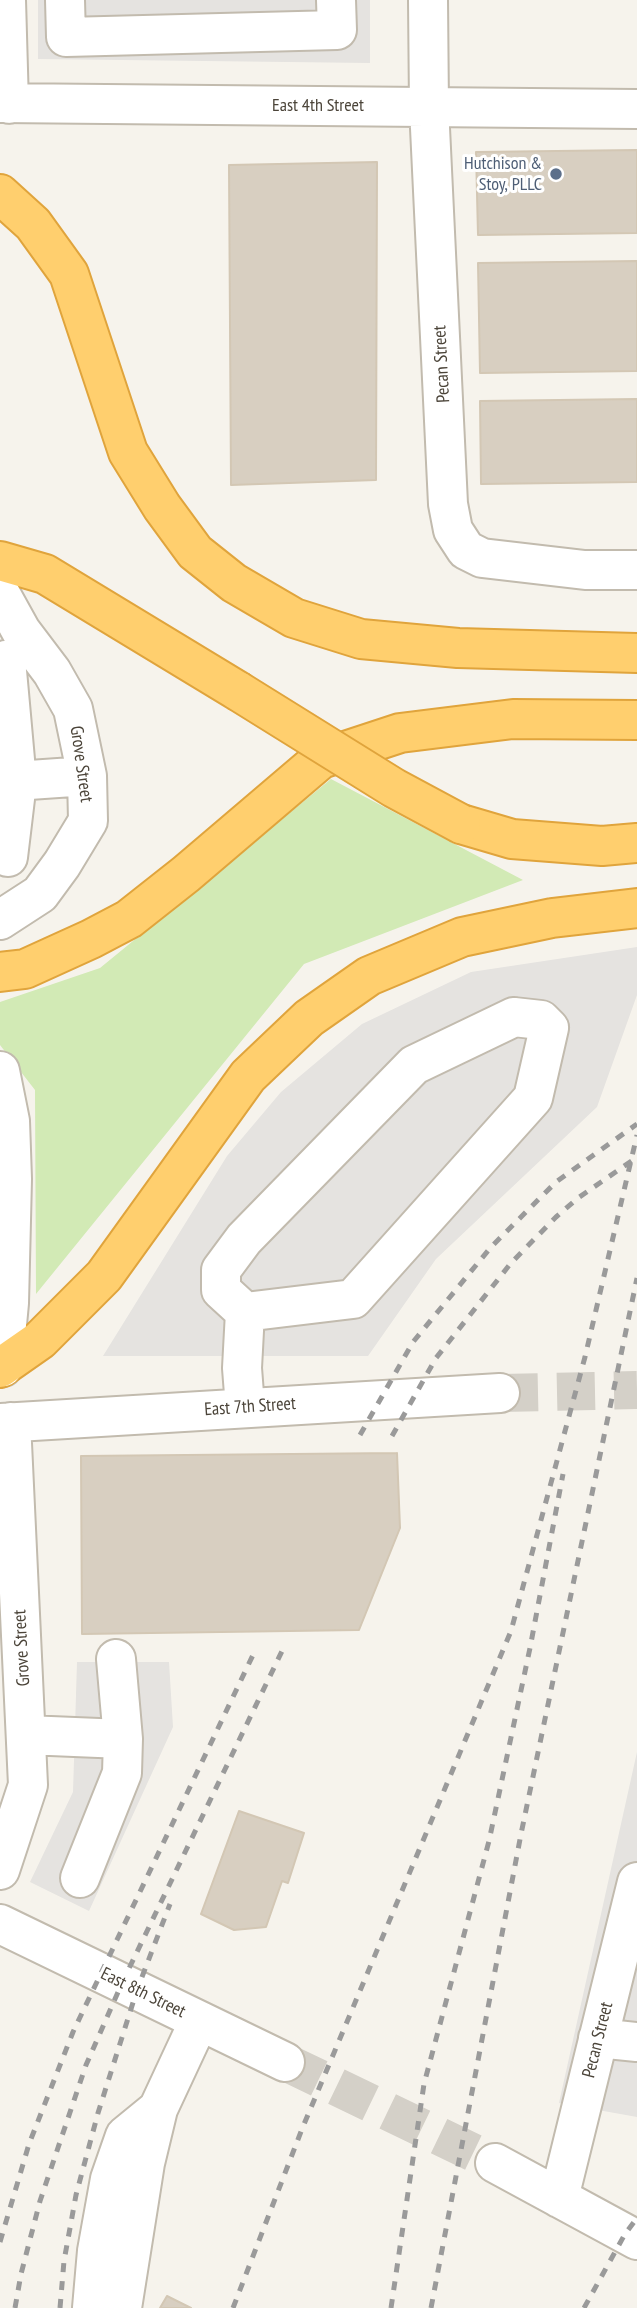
<!DOCTYPE html>
<html>
<head>
<meta charset="utf-8">
<style>
  body { margin:0 }
  canvas { display:block; background:#f6f3ec }
</style>
</head>
<body>
<canvas width="637" height="2308"></canvas>
<script>
const ctx = document.querySelector('canvas').getContext('2d');
ctx.lineJoin = 'round';
function fillPath(path, color) { ctx.fillStyle = color; ctx.fill(path, 'evenodd'); }
const shape = rows => new Path2D(rows.map(r => 'M' + r).join(''));
function strokePath(path, color, width, dash) { ctx.strokeStyle = color; ctx.lineWidth = width; ctx.lineCap = dash ? 'butt' : 'round'; ctx.setLineDash(dash || []); ctx.stroke(path); }
function label(font, color, halo, rows, align = 'center') {
  ctx.font = font + ' "PT Sans Narrow",sans-serif'; ctx.lineWidth = 6; ctx.setLineDash([]); ctx.textBaseline = 'middle'; ctx.strokeStyle = halo; ctx.fillStyle = color; for (const [text, x, y, turn = 0] of rows) {
    ctx.save(); ctx.translate(x, y); ctx.rotate((+turn || 0) * Math.PI / 180); ctx.textAlign = isNaN(turn) ? turn : align; if (halo) ctx.strokeText(text, 0, 0); ctx.fillText(text, 0, 0); ctx.restore();
  }
}
fillPath(shape([
  [331,779,523,880,304,964,36,1294,35,1090,0,1045,0,1002,100,968]
]), '#d2eab5');
fillPath(shape([
  [38,0,370,0,370,63,38,59],
  [637,947,637,995,597,1107,436,1259,368,1356,103,1356,227,1156,281,1092,362,1024,471,972],
  [77,1662,169,1662,173,1727,89,1911,30,1882,73,1792],
  [637,1752,637,2117,559,2103]
]), '#e5e3e0');
const building = shape([
  [637,150,637,233,478,235,476,152,637,150],
  [377,162,376,480,231,485,229,165,377,162],
  [637,261,637,371,480,373,478,263,637,261],
  [637,399,637,482,481,484,480,401,637,399],
  [397,1453,400,1528,359,1630,82,1634,81,1456,397,1453],
  [239,1811,304,1833,288,1883,282,1881,266,1927,234,1930,201,1914,239,1811],
  [167,2296,191,2308,160,2308,167,2296]
]);
fillPath(building, '#d8cfc1');
strokePath(building, '#d3c7b4', 2);
strokePath(shape([
  [500,1393,637,1390],
  [285,2062,495,2163]
]), '#d4d0c8', 38, [38, 19]);
const minor = shape([
  [6,0,9,104],
  [65,0,66,37,337,30,336,0],
  [428,0,429,107,448,504,453,530,466,550,482,558,585,570,637,570],
  [0,103,637,109],
  [0,593,21,631,52,672,73,709,87,776,88,821,62,864,40,894,0,920],
  [6,660,17,782,8,857],
  [0,782,87,776],
  [514,1017,541,1020,549,1028,533,1098,353,1299,245,1312,221,1290,221,1270,244,1239,414,1065,514,1017],
  [0,1071,10,1121,12,1179,9,1303,3,1367],
  [245,1312,242,1368,245,1407],
  [0,1423,500,1393],
  [26,1735,123,1739],
  [0,1870,28,1785,11,1422],
  [80,1878,122,1773,123,1739,116,1659],
  [0,1924,285,2062],
  [598,2038,637,2042],
  [495,2163,637,2240],
  [559,2198,637,1882],
  [92,2308,97,2251,110,2179,125,2136,158,2109,199,2021],
  [122,2308,145,2163,158,2109]
]);
const highway = shape([
  [0,194,33,224,69,274,128,452,162,507,195,552,234,583,294,618,361,639,458,648,637,653],
  [0,561,45,574,238,691],
  [461,824,512,839,602,846,637,843],
  [0,972,25,969,91,939,129,919,186,874,321,759,400,733,513,719,637,720],
  [0,1368,40,1340,104,1276,248,1076,309,1018,369,976,462,937,552,918,637,908]
]);
strokePath(minor, '#c2bbae', 42);
strokePath(highway, '#e0a43c', 42);
strokePath(minor, '#fff', 38);
strokePath(highway, '#ffcf6e', 38);
strokePath(shape([
  [360,1435,413,1342,491,1247,556,1182,637,1124],
  [392,1436,436,1358,511,1263,556,1217,578,1198,633,1160],
  [0,2242,29,2144,73,2032,253,1655],
  [15,2308,21,2274,40,2201,86,2065,122,1983,283,1649],
  [60,2308,64,2261,76,2195,98,2113,137,1990,170,1904],
  [233,2308,302,2129,511,1631,585,1357,637,1135],
  [391,2308,424,2084,489,1841,530,1648,563,1474],
  [431,2308,521,1834,637,1278],
  [584,2308,625,2234,637,2218]
]), '#9a9a9a', 5, [9, 9]);
const highwayBridge = shape([
  [238,691,394,788,461,824]
]);
strokePath(highwayBridge, '#e0a43c', 42, []);
strokePath(highwayBridge, '#ffcf6e', 38);
for (const [x, y, r, color] of [
  [556,174,7,"#5c6f8a"]
]) { const dot = new Path2D(); dot.arc(x, y, r, 0, 2 * Math.PI); ctx.fillStyle = color; ctx.fill(dot); strokePath(dot, '#fff', 2.5); }
label('18px', '#4b4439', '#fff', [
  ["East 4th Street",318,106],
  ["Pecan Street",442,364,-93],
  ["Grove Street",81,764,82],
  ["East 7th Street",250,1407,-4],
  ["Grove Street",22,1648,-93],
  ["East 8th Street",143,1993,26],
  ["Pecan Street",598,2040,-76]
]);
label('18px', '#4e5e75', '#fff', [
  ["Hutchison &",542,164],
  ["Stoy, PLLC",542,185]
], 'right');
</script>
</body>
</html>
